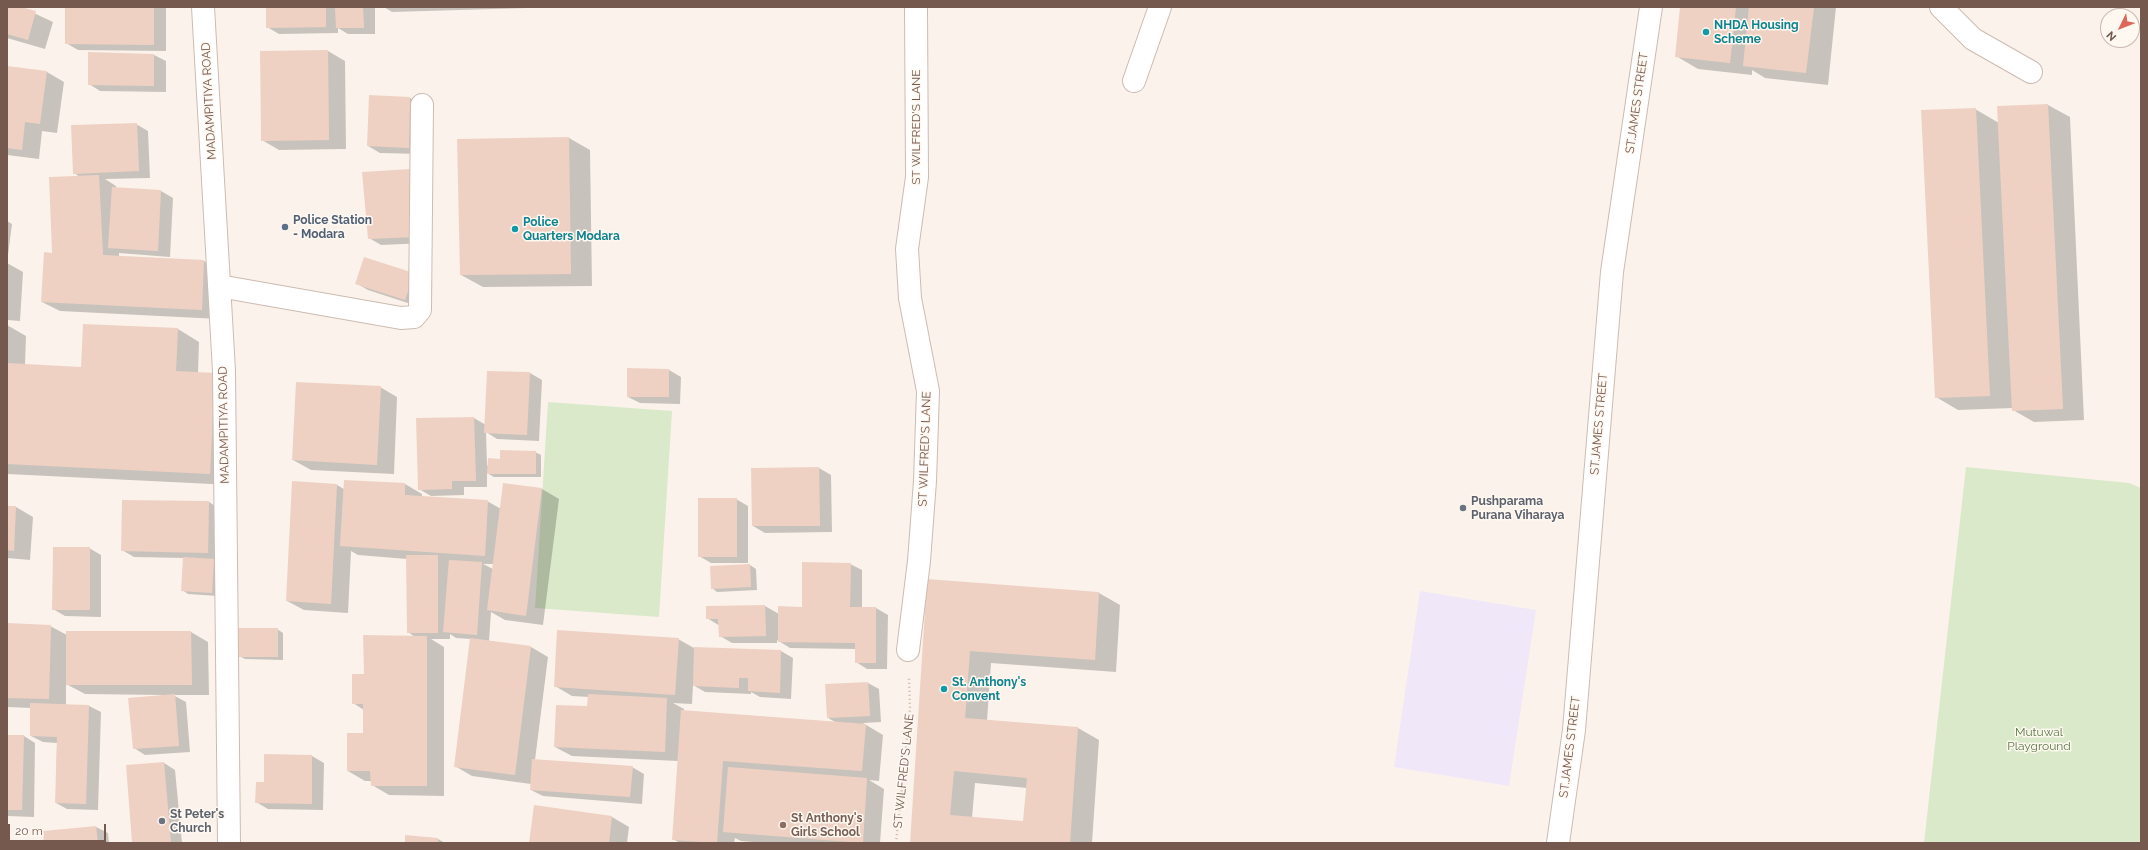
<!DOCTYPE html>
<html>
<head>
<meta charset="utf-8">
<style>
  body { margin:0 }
  #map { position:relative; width:2148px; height:850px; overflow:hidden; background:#fbf3eb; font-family:Raleway,sans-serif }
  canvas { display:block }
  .frame { position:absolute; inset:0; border:8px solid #75594f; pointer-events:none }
  .north { position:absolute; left:2100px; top:8px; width:40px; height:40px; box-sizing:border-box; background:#fef8f1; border:1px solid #c7b8b0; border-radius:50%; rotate:227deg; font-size:11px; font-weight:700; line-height:16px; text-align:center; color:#75594f }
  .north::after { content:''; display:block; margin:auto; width:14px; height:18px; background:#dc6859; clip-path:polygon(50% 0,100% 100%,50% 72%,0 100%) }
  .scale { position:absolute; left:8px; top:824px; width:98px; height:18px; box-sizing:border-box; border:2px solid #75594f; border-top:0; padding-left:5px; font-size:12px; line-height:14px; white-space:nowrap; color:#75594f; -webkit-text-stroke:3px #fef8f1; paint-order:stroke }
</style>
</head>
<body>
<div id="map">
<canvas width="2148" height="850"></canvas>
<div class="frame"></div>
<div class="north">N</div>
<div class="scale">20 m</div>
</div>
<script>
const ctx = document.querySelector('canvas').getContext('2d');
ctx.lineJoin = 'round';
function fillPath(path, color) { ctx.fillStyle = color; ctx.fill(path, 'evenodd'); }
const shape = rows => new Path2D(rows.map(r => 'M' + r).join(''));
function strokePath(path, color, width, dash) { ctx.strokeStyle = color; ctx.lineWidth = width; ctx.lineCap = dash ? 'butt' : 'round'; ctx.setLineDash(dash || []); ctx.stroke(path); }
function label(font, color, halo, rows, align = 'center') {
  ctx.font = font + ' Raleway,sans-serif'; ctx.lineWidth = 3; ctx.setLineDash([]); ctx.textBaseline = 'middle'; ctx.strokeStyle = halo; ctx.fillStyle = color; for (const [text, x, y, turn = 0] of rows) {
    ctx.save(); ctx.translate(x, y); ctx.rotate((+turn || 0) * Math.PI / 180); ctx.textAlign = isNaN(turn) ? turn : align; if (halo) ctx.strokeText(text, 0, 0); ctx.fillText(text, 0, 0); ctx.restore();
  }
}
fillPath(shape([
  [1420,591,1536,610,1509,786,1394,767]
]), '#f0e7f8');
fillPath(shape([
  [548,402,672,411,659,617,535,608],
  [1966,467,2129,483,2141,488,2141,843,1924,843]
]), '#d9e9c9');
fillPath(shape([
  [7,7,21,7,53,22,45,49,7,38],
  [66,7,166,7,166,51,78,50,66,43],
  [267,7,375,7,375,34,348,34,338,28,338,33,279,34,267,27],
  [384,7,528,7,528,8,392,12],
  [1681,7,1836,7,1828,85,1765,78,1752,70,1752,75,1698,69,1676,56],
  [328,51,345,61,346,149,279,150,262,140,261,52],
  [89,53,154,55,166,61,166,92,100,91,89,84],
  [7,67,47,72,64,82,57,133,42,131,39,159,7,155],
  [370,96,410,98,422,105,421,154,380,153,368,146],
  [2048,105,2070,117,2084,420,2034,422,2013,410,2013,408,1958,410,1936,397,1975,109,1999,123],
  [136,124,148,131,150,178,105,179,116,186,116,189,161,191,173,198,170,257,119,253,119,257,204,261,221,271,219,319,60,311,42,302,53,254,80,177,74,173],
  [569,138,590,150,592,286,483,287,461,275],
  [409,170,421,177,426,243,381,245,369,238],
  [7,221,12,224,7,263,23,272,20,321,7,320],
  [414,273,417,306,368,290,356,283],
  [7,325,26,336,25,365,82,368,178,329,199,342,198,373,215,374,236,387,232,485,7,474],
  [669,370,681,377,680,404,640,403,628,397],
  [530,373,542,380,539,441,497,439,486,432,487,466,501,460,535,452,541,455,541,477,494,477,487,473,487,487,464,487,464,495,431,496,419,489,474,418,486,425],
  [380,387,397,397,394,474,311,470,293,460],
  [819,468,831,475,832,532,765,533,753,526],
  [345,481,405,484,422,494,422,497,487,501,501,509,504,484,542,489,559,499,543,625,505,620,491,612,489,641,531,647,548,657,535,760,632,767,644,774,642,804,543,796,531,790,531,784,472,776,455,766,471,639,456,638,450,634,450,639,431,639,444,647,444,796,389,795,372,785,372,781,365,781,348,771,364,734,364,710,353,703,415,637,408,632,407,559,358,555,351,551,348,613,304,610,287,601,337,485,344,489],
  [483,564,494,564,493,569],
  [736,499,748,506,748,563,711,563,699,556],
  [209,502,220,509,220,559,212,559,220,564,218,596,188,594,182,590,184,558,134,557,122,550],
  [7,507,16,507,33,517,30,560,7,558],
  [89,548,101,555,101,617,65,616,53,609],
  [850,564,862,570,862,608,876,608,888,615,887,669,867,669,856,662,856,649,790,648,777,640,777,643,732,643,720,636,720,626,707,618,707,607,765,606,779,614,803,608],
  [750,565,756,569,757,590,717,592,712,588,711,567],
  [928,580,1099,593,1120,605,1116,672,991,663,987,721,1078,728,1099,740,1092,843,911,843],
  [975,783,1027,788,1024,822,972,818],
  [7,624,50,626,67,635,67,632,191,632,208,642,209,695,173,695,186,702,190,752,145,755,134,748,162,695,85,694,66,684,66,705,89,706,101,712,98,810,67,809,56,803,57,743,43,742,31,736,31,708,7,707],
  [277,629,283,633,283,660,245,659,239,656],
  [678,639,694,648,781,651,793,658,791,699,760,697,751,692,751,694,705,692,693,685,692,704,673,703,684,709,684,711,837,723,828,718,868,683,879,689,881,722,863,723,883,735,879,781,869,780,884,789,880,843,764,843,741,841,735,838,734,843,680,843,673,839,678,761,572,756,555,747,588,707,589,697,572,696,555,686],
  [7,736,24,736,35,743,34,817,7,816],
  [312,756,324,763,323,810,268,809,256,802],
  [164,763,175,770,182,843,133,843],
  [612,817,629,827,627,843,531,843],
  [96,827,108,833,109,843,45,843],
  [406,836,438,839,445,843,406,843]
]), '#0003');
fillPath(shape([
  [7,7,21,7,36,11,28,40,7,34],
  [65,7,154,7,154,45,65,44],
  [266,7,326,7,326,27,266,28],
  [335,7,363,7,364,28,336,28],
  [1680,7,1736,7,1730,63,1675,57],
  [1749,7,1814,7,1806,73,1743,66],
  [328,50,329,140,261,141,260,51],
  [88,52,154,54,154,86,88,85],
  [7,66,47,71,40,124,25,122,22,150,7,148],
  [369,95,410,97,409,148,367,146],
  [2048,104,2063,409,2012,411,1997,106],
  [1976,108,1990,396,1935,398,1921,110],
  [137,123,139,171,73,174,71,125],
  [569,137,571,274,460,275,457,139],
  [410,169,415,237,368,239,362,172],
  [99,175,103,255,204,260,202,310,41,302,44,252,52,253,49,177],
  [112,187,161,190,158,251,108,248],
  [364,257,414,273,405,300,355,284],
  [83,324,178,328,176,371,215,373,210,474,7,464,7,363,81,367],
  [627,368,669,369,669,397,627,397],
  [487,371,530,372,527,435,484,433],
  [296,382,381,386,377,465,292,460],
  [474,417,476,481,452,481,452,489,418,490,416,418],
  [500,450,536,451,536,474,487,474,488,458,500,459],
  [819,467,820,526,752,526,751,468],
  [344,480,405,483,405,495,488,500,485,556,340,546],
  [292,481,337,484,331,604,286,601],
  [503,483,542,488,526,616,487,610],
  [698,498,737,498,737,557,698,557],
  [122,500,209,501,208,553,121,551],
  [7,506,16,506,14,551,7,550],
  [53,547,90,547,90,610,52,610],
  [406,555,438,555,438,633,407,633],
  [183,557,214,559,212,593,181,591],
  [449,560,482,562,477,635,443,632],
  [802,562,851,563,850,607,876,607,876,663,855,663,855,643,778,642,778,606,802,607],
  [750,564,751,587,711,589,710,566],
  [927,579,1099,592,1095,660,970,651,965,718,1078,727,1070,843,910,843],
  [954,771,1027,778,1023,821,950,815],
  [765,605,766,636,719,637,718,619,706,619,706,606],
  [7,623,51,625,49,699,7,698],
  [238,628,278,628,278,657,238,657],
  [557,630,679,638,675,695,554,687],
  [66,631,191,631,192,685,66,685],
  [363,635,427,636,427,786,371,786,370,771,347,771,347,733,363,733,363,704,352,704,352,674,364,674],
  [470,638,531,646,515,775,454,767],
  [694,647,781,650,780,693,748,691,748,678,739,678,739,688,693,686],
  [868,682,870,716,827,718,825,684],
  [175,694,179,746,133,749,128,698],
  [588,694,667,698,665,752,554,747,556,705,587,706],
  [30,703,89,705,86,804,55,803,57,737,30,736],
  [681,710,866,724,862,771,723,761,717,843,672,840],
  [7,735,24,735,22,810,7,810],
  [264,754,312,755,312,804,255,803,256,782,264,782],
  [532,759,633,766,630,797,530,790],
  [164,762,171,843,132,843,126,765],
  [728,767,867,778,863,843,723,832],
  [534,805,612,816,609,843,529,843],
  [96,826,98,843,44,843,43,831],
  [405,835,438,838,438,843,405,843]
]), '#efd1c4');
const minor = shape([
  [203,7,224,371,229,843],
  [1941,7,1973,39,2031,72],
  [1134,81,1160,7],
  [219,286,401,318,414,317,420,310,422,105],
  [908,650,919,561,925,481,928,391,910,298,907,249,917,177,916,7],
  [1558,843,1574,730,1612,272,1651,7]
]);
strokePath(minor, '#cdbbb1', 24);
strokePath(shape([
  [896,843,910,709,909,678]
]), '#d4b4a7', 2.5, [1, 3]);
strokePath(minor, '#fff', 22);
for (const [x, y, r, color] of [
  [1706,32,4,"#0f9aa8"],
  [285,227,4,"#5c6f8a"],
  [515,229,4,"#0f9aa8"],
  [1463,508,4,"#6b7280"],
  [944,689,4,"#0f9aa8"],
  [162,821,4,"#6b7280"],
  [783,825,4,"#8d6e63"]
]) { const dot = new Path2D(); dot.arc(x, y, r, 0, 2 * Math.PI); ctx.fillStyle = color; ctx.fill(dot); strokePath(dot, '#fef8f1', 1.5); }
label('bold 12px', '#0d838f', '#fef8f1', [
  ["NHDA Housing",1714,25],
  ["Scheme",1714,39],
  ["Police",523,222],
  ["Quarters Modara",523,236],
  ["St. Anthony's",952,682],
  ["Convent",952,696]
], 'left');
label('12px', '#75594f', '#fef8f1', [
  ["MADAMPITIYA ROAD",209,101,-93],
  ["ST.JAMES STREET",1637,103,-82],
  ["ST WILFRED'S LANE",916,127,-90],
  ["ST.JAMES STREET",1599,424,-85],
  ["MADAMPITIYA ROAD",224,425,-91],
  ["ST WILFRED'S LANE",925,449,-88],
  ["ST.JAMES STREET",1570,747,-83],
  ["ST WILFRED'S LANE",904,771,-84]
]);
label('bold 12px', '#4e5e75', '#fef8f1', [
  ["Police Station",293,220],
  ["- Modara",293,234]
], 'left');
label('bold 12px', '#5b616d', '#fef8f1', [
  ["Pushparama",1471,501],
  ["Purana Viharaya",1471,515],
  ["St Peter's",170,814],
  ["Church",170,828]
], 'left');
label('12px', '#5c7a48', '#fef8f1', [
  ["Mutuwal",2039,732],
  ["Playground",2039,746]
]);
label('bold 12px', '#785e54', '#fef8f1', [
  ["St Anthony's",791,818],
  ["Girls School",791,832]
], 'left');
</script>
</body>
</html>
